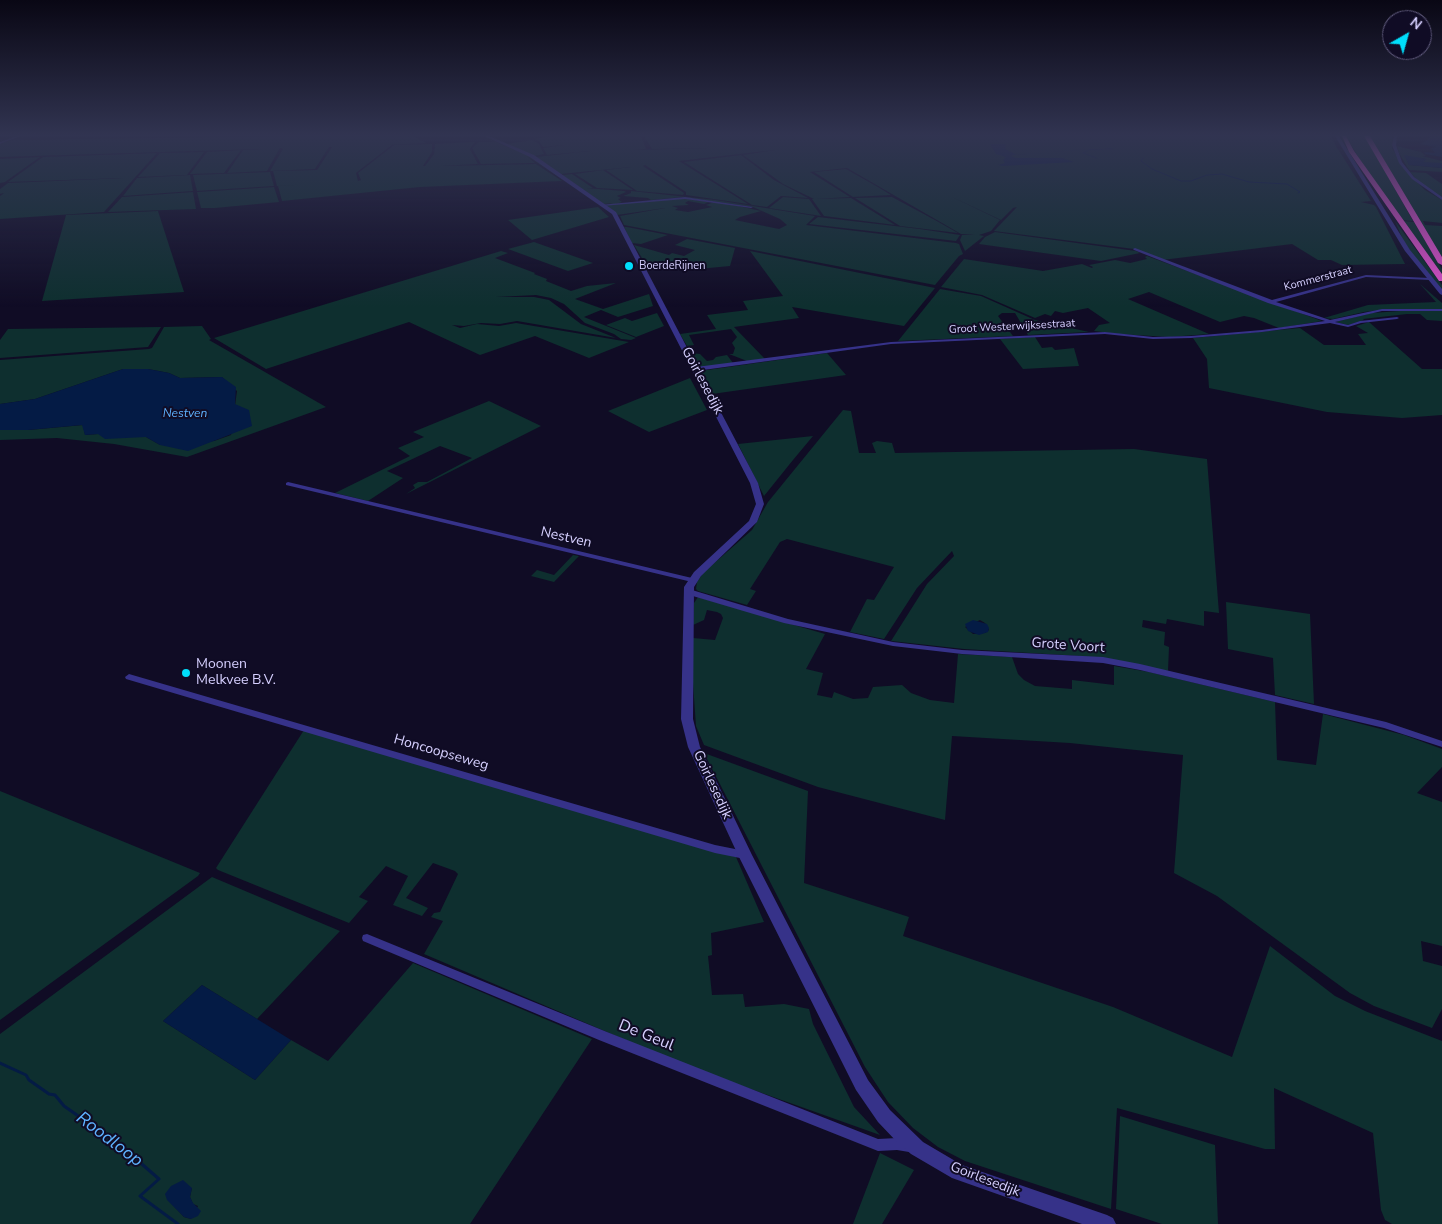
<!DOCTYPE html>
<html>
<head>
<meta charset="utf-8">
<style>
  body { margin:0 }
  #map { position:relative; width:1442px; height:1224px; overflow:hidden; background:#100c25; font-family:"Nunito Sans",sans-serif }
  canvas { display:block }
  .north { position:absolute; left:1382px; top:10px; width:50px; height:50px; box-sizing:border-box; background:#100c25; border:1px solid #5f5a7c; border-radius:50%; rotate:38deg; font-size:14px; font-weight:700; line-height:20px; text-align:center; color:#d6d0ff }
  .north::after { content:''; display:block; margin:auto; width:18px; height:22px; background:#00defb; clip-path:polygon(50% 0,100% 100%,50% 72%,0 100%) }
</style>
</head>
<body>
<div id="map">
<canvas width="1442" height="1224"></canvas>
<div class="north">N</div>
</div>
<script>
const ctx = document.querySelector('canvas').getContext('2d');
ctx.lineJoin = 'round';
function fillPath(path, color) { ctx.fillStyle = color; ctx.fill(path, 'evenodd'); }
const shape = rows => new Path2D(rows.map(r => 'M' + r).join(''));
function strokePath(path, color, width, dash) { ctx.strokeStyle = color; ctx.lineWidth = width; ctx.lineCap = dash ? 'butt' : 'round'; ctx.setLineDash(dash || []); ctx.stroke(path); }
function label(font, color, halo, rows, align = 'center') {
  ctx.font = font + ' "Nunito Sans",sans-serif'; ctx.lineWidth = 4; ctx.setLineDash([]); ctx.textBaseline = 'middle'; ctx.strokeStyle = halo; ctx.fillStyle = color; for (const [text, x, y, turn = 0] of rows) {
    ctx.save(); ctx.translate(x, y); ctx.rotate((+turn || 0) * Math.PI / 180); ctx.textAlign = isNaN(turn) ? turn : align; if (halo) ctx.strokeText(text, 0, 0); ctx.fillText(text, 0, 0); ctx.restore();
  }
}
fillPath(shape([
  [300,136,413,136,426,143,387,145,392,145,356,173,358,181,361,180,358,173,394,145,432,144,432,152,423,166,425,166,434,154,435,144,475,142,470,149,478,164,440,166,536,164,562,181,420,187,282,201,278,186,312,184,277,186,273,171,317,170,332,147,329,147,315,169,270,171,283,149,280,148,267,171,227,173,243,150,262,149,0,157,0,144,12,140],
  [481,136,530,156,568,183,527,156,535,163,481,164,472,148,479,142,494,142],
  [551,136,641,136,646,149,635,150,710,148,652,149,644,136,1331,136,1336,146,1371,201,1361,202,1374,205,1376,207,1405,264,1342,265,1331,260,1318,260,1292,244,1162,260,1134,249,994,231,1017,207,1013,208,1001,220,950,196,1000,220,991,231,979,235,984,236,965,251,960,240,962,235,975,235,961,234,847,168,810,172,850,197,814,199,783,184,743,155,775,150,679,161,748,204,686,195,686,192,645,165,643,166,684,193,683,195,637,191,606,170,631,167,561,174,536,157,590,151,547,155,543,148,564,145,543,147,539,141,534,139],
  [1346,136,1365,136,1413,221,1402,220,1360,160],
  [1370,136,1393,136,1392,148,1406,171,1425,190,1442,200,1442,223,1423,221,1425,225,1442,226,1442,256,1440,256],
  [532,140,539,144,544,154,535,156,507,144],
  [1397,146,1421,152,1426,156,1422,156,1442,161,1442,163,1434,164,1414,162,1423,161,1426,159,1405,156,1409,165,1442,168,1442,172,1409,170,1399,153],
  [241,150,224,173,190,174,207,152],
  [204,152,187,175,138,177,160,153],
  [157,153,104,212,0,219,0,196,4,193,0,194,0,189,8,183,124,178,8,182,43,157],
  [741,155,774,180,808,198,781,196,767,207,752,205,684,162],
  [40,157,5,182,0,183,0,159],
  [846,169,878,187,891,195,853,197,814,172],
  [603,170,633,190,597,188,575,174],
  [270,172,274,186,197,191,193,175],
  [1410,172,1426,173,1442,184,1442,198,1419,182],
  [572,174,593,188,586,188,624,191,626,192,617,196,621,198,618,199,622,202,616,204,681,198,709,202,704,204,688,201,685,203,689,205,672,206,678,208,675,210,688,212,712,207,706,205,714,202,734,205,761,211,740,217,735,220,779,229,787,225,780,219,753,207,683,197,651,200,648,198,623,196,631,193,631,191,716,200,815,216,806,225,956,243,959,244,963,254,959,256,935,285,624,225,620,216,665,208,617,215,606,205,613,203,604,204,562,175],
  [190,175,193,191,123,196,137,178],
  [274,187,279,202,215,208,201,208,197,192],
  [193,192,196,209,108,212,122,197],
  [783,197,809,199,821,216,769,208],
  [892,197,935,220,958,233,900,226,855,198],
  [851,198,895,225,824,216,812,199],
  [598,207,609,217,532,240,508,220],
  [158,211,184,292,42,301,66,215],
  [818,217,920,229,960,235,956,241,809,224],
  [1395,221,1442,285,1442,290,1417,261,1403,240],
  [1403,221,1414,222,1442,269,1442,274],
  [624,227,627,227,668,235,641,244,632,243],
  [995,232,1136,251,1140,253,1101,261,979,244,985,237],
  [687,239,735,248,730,266,698,269,697,264,645,263,634,245,669,255,672,253,684,256,695,250,675,245],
  [534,242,593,263,568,271,508,249],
  [501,251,508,253,495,258,535,273,534,274,547,279,546,281,571,291,587,286,616,283,575,299,603,309,649,294,653,306,618,317,601,310,584,317,636,338,631,340,621,339,614,334,585,323,564,304,551,298,536,295,496,297,534,297,549,300,581,324,616,338,517,321,500,324,481,323,464,326,452,325,460,328,477,324,499,326,516,323,629,342,589,358,535,336,480,355,409,322,266,369,214,338],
  [750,251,935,288,904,326,792,307,799,318,734,327,765,359,747,361,729,354,733,354,735,348,732,343,737,337,731,329,689,335,694,345,687,346,680,334,716,329,707,315,748,310,743,301,783,296],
  [1147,256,1322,321,1279,328,1254,318,1244,316,1220,322,1149,292,1128,299,1209,334,1169,337,1118,334,1094,331,1099,325,1110,323,1088,308,1063,313,1055,311,1051,316,1045,314,1035,318,982,295,941,287,964,259,1043,271,1082,264,1092,268,1093,267,1089,265,1115,260,1130,263,1147,259,1145,257],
  [1420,284,1442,303,1442,309,1388,309,1364,312,1333,319,1324,318,1368,305,1436,302],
  [940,289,981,296,1035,320,1089,332,1028,335,1015,313,1002,313,998,316,1013,336,898,341],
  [1414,310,1442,311,1442,321,1427,320,1420,314,1407,314,1363,319,1364,320,1348,325,1335,322,1372,313],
  [657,313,664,326,636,337,606,325,625,318,632,321],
  [1369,322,1422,369,1442,369,1442,415,1402,418,1327,412,1209,388,1207,359,1193,338,1300,328,1324,345,1366,345,1358,334,1368,333,1356,326],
  [202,326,211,339,209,340,326,407,187,457,114,444,57,438,0,440,0,430,28,430,83,425,85,435,98,434,146,437,160,445,214,441,231,435,237,391,222,377,180,378,169,373,148,369,123,369,35,399,0,404,0,360,149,349,152,348,164,327],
  [161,327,148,347,0,358,0,340,8,329],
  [1035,337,1042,348,1052,347,1055,350,1074,348,1079,366,1023,369,1000,339],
  [691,353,700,354,707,361,713,360,716,357,727,355,733,363,699,368],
  [827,353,846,375,712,394,700,371],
  [690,378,707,410,649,432,608,411],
  [489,401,541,426,406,494,415,488,413,485,418,482,427,482,472,458,440,446,387,471,403,478,368,501,335,493,410,456,398,448,424,437,413,432],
  [843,410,851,411,859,453,876,453,872,443,877,441,892,443,895,453,1134,449,1207,459,1219,613,1204,611,1204,626,1167,619,1166,624,1143,620,1142,627,1165,632,1164,645,1169,647,1168,671,1080,656,964,649,891,641,927,584,954,556,952,551,917,588,884,639,850,632,867,599,874,600,894,567,787,539,780,542,750,589,756,591,747,605,698,591,696,589,697,582,703,573,752,530,768,502],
  [980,620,985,623,989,630,985,633,973,634,965,627],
  [813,436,793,460,764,496,738,444],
  [573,555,579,556,554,582,531,576,537,570,554,575],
  [698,597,825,634,806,669,823,673,817,695,832,698,834,692,853,699,868,698,873,687,902,685,911,693,930,700,954,703,958,654,1012,657,1018,674,1024,680,1035,686,1072,689,1072,680,1114,685,1114,666,1149,672,1275,702,1277,760,1316,765,1323,714,1404,735,1442,749,1442,767,1417,793,1442,802,1442,946,1421,941,1423,961,1442,966,1442,1009,1432,1028,1374,1006,1350,993,1217,896,1174,873,1183,755,1070,743,952,736,945,820,818,787,704,745,696,726,692,669,693,638,715,640,723,618,721,614,717,612,707,610,704,620,693,625,694,603],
  [1226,602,1310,614,1314,704,1275,695,1273,658,1228,649],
  [304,730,736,857,764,922,711,933,712,955,708,956,712,995,743,994,745,1007,784,1004,809,1009,813,1024,854,1107,880,1135,689,1067,424,954,443,921,431,917,434,913,440,912,458,874,455,871,433,863,406,898,428,908,422,916,393,905,408,876,386,866,359,897,368,901,349,923,218,870,216,868],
  [704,753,808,791,804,883,909,917,903,936,1113,1007,1232,1057,1270,946,1335,996,1365,1011,1442,1041,1442,1224,1392,1224,1385,1220,1381,1210,1373,1133,1274,1088,1275,1149,1265,1149,1117,1108,1111,1209,965,1161,938,1147,913,1128,888,1102,865,1067],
  [0,791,200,873,198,876,0,1020],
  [212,877,340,931,257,1019,202,985,163,1021,255,1080,291,1040,328,1061,413,963,592,1039,470,1224,0,1224,0,1034],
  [192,1188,190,1197,193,1204,198,1206,191,1219,184,1217,168,1200],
  [1120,1116,1215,1145,1218,1224,1162,1224,1116,1209],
  [880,1153,914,1170,882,1224,853,1224]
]), '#0e2f2f');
fillPath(shape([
  [1434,136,1442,136,1442,157,1425,154,1424,152,1435,153,1431,148,1436,147,1420,144,1428,140,1426,139],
  [990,144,1006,144,1005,149,1017,155,1074,150,1091,149,1103,149,1110,148,1114,149,1089,150,1084,153,1095,157,1098,159,1082,153,1090,149,1013,155,1011,156,1016,158,1062,158,1074,162,1002,166,998,165,1005,163,1003,160,1006,157,996,154],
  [1404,155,1427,159,1423,162,1442,163,1442,168,1409,165],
  [123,369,148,369,169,373,180,378,222,377,236,387,235,404,249,410,252,426,188,451,160,445,146,437,105,439,98,434,85,435,82,425,28,430,0,430,0,404,35,399],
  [973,620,987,624,989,628,988,632,979,635,968,631,965,624],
  [202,985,291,1040,255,1080,163,1021],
  [183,1180,192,1188,190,1197,193,1203,201,1211,198,1216,191,1219,184,1217,167,1200,165,1194,171,1186]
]), '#041b45');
strokePath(shape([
  [1143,158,1141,161,1152,169,1181,181,1191,181,1207,175,1222,174,1249,182,1287,184,1300,192,1298,193]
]), '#041b45', 1);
strokePath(shape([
  [0,1063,26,1075,29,1080,49,1094,55,1095,64,1106,120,1145,159,1179,140,1196,178,1224]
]), '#041b45', 3);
fillPath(shape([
  [17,136,21,136,0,144,0,142,17,136],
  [1394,136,1397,136,1396,145,1402,162,1414,177,1442,197,1442,200,1412,179,1399,163,1392,145,1394,136],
  [685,197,753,207,751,208,685,199,602,206,600,205,685,197],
  [1135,248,1272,300,1366,275,1430,278,1432,279,1430,280,1366,277,1276,302,1330,320,1382,309,1442,309,1442,311,1382,311,1335,322,1348,325,1360,321,1397,317,1399,318,1397,319,1361,323,1348,327,1330,323,1262,332,1191,338,1153,339,1105,334,891,344,696,371,693,369,696,367,891,342,1105,332,1153,337,1191,336,1262,330,1325,321,1268,303,1134,250,1133,249,1135,248],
  [288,482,692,578,696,580,692,582,286,485,286,483,288,482],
  [686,590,692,590,788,619,893,642,962,650,1103,657,1140,664,1386,722,1442,741,1442,747,1384,728,1140,670,1103,663,962,654,893,646,784,623,686,594,685,592,686,590],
  [129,674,715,845,745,851,748,852,750,855,748,858,745,859,715,853,126,679,125,677,129,674],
  [367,934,607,1032,878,1139,897,1138,909,1140,913,1142,915,1146,913,1150,909,1152,897,1150,878,1151,599,1040,363,941,362,938,363,935,367,934]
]), '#363289');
fillPath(shape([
  [484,136,489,136,534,155,616,212,758,483,764,504,757,522,701,576,694,587,693,719,700,747,752,855,868,1080,890,1110,923,1142,962,1165,1107,1215,1113,1218,1116,1224,1082,1224,952,1178,911,1154,897,1142,878,1122,856,1090,738,855,688,747,681,719,684,587,694,572,749,521,756,504,750,483,612,214,530,157,484,136],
  [1335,136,1339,136,1410,250,1442,289,1442,295,1440,294,1405,251,1335,136]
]), '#363289');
fillPath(shape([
  [1342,136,1346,136,1354,151,1442,274,1442,281,1439,281,1349,152,1342,136],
  [1364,136,1370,136,1442,257,1442,265,1438,263,1364,136]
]), '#e151ce');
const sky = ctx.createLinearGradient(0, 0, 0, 307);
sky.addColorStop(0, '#090714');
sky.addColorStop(0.44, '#313451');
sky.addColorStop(1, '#31345100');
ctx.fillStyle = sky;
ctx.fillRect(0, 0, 1442, 307);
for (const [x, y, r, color] of [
  [629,266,5,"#00defb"],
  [186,673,5,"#00defb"]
]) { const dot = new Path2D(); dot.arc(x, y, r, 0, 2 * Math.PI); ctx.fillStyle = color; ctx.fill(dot); strokePath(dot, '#100c25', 2); }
label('11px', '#d6d0ff', '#100c25', [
  ["BoerdeRijnen",639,266]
], 'left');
label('11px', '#d6d0ff', '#100c25', [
  ["Kommerstraat",1318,279,-15],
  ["Groot Westerwijksestraat",1012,327,-3]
]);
label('italic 12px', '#5eb2ff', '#100c25', [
  ["Nestven",185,414]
]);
label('14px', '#d6d0ff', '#100c25', [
  ["Goirlesedijk",702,381,62],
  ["Nestven",566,538,13],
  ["Grote Voort",1068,646,4],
  ["Honcoopseweg",441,753,16],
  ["Goirlesedijk",712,785,65],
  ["Goirlesedijk",985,1180,21]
]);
label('14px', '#d6d0ff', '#100c25', [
  ["Moonen",196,665],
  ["Melkvee B.V.",196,681]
], 'left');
label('16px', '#d6d0ff', '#100c25', [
  ["De Geul",646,1036,22]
]);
label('italic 18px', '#5eb2ff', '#100c25', [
  ["Roodloop",109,1140,37]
]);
</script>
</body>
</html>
